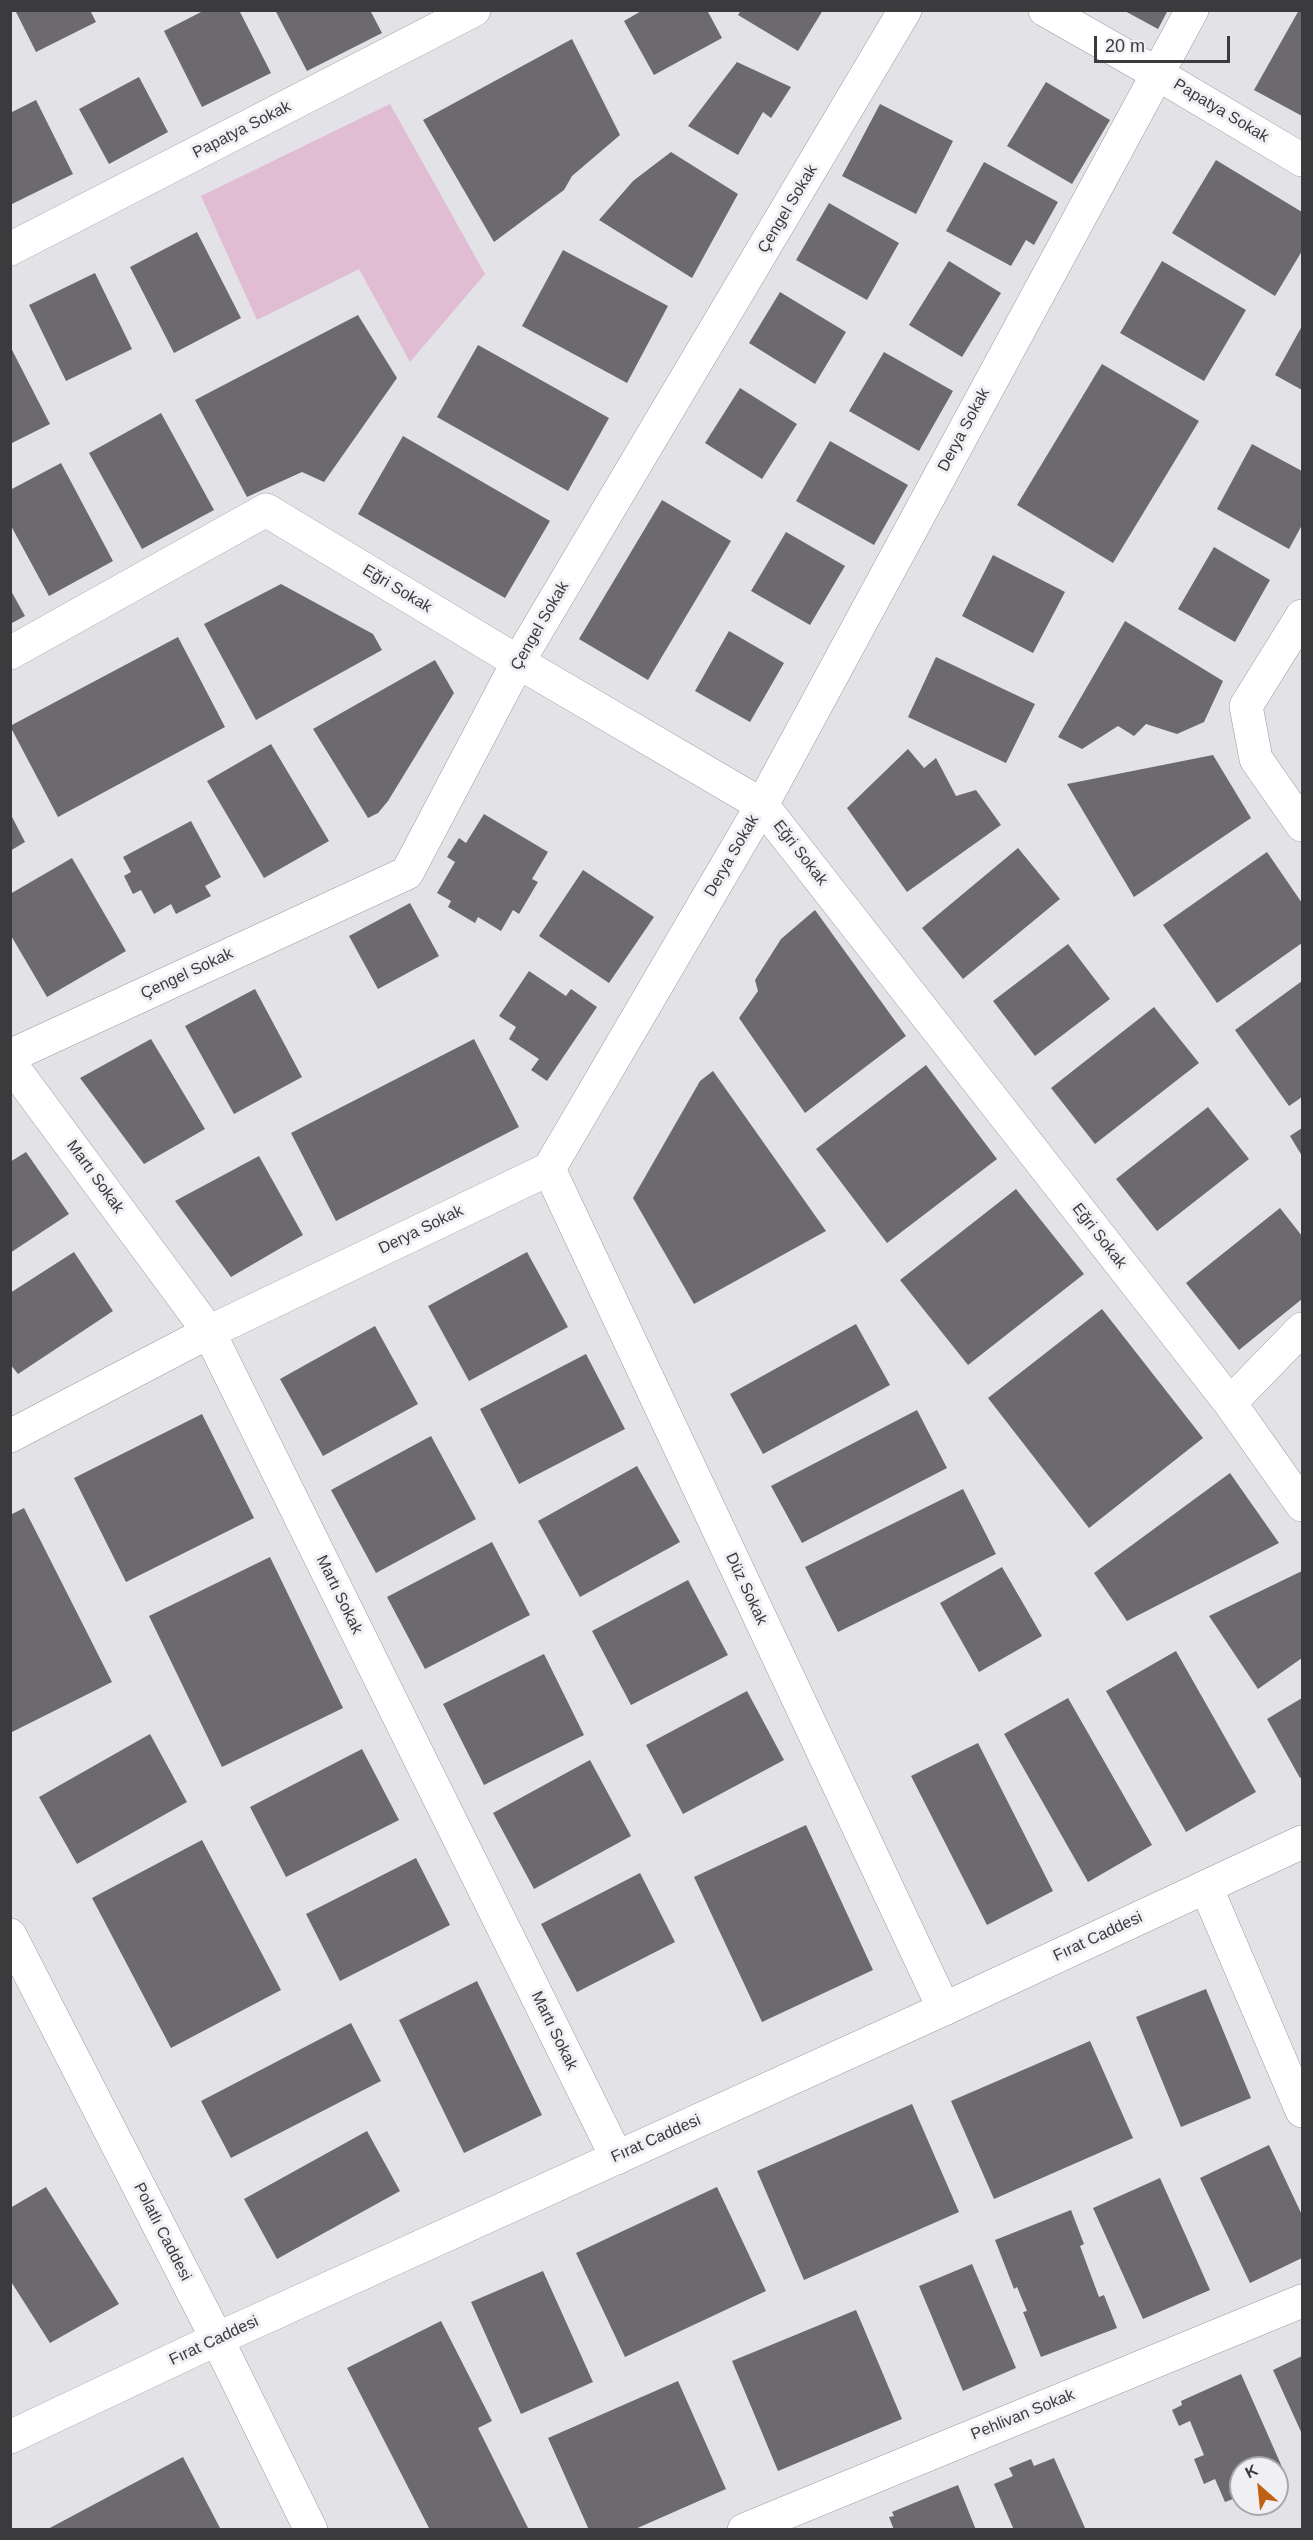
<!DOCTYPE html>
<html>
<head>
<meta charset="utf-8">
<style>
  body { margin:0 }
  #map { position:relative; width:1313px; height:2540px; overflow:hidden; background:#e3e2e6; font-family:Arial,sans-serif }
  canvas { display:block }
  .frame { position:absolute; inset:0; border:12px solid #3b3b3d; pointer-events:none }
  .north { position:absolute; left:1229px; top:2456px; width:60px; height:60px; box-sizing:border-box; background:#f0f0f4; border:2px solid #a8a8ab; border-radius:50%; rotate:333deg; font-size:16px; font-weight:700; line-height:24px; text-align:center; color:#3b3b3d }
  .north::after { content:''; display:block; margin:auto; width:21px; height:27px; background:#bf6114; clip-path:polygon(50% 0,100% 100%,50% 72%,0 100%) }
  .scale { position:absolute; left:1094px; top:36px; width:136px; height:27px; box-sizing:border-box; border:3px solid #3b3b3d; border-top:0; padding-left:8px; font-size:18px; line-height:21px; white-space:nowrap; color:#3b3b3d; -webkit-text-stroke:4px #f0f0f4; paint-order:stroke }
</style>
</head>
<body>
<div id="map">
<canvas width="1313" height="2540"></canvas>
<div class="frame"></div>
<div class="north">K</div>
<div class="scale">20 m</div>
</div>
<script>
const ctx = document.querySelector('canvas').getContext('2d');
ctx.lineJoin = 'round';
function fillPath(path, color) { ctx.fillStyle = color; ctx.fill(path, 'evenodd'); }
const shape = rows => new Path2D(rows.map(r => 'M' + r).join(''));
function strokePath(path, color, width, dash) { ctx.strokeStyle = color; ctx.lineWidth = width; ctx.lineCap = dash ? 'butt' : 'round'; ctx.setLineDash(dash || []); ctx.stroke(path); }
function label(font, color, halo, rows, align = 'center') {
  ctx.font = font + ' Arial,sans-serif'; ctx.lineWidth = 6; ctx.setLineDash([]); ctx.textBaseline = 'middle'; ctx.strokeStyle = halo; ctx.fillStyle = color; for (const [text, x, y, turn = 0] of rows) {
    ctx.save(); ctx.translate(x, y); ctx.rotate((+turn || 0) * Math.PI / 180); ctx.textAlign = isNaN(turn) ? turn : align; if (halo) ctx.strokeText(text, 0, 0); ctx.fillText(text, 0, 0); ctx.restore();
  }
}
fillPath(shape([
  [390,104,485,274,410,362,359,269,257,320,201,196]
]), '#e0bdd3');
fillPath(shape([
  [15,10,90,10,96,22,36,52],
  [205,10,239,10,271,73,202,107,164,31],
  [275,10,370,10,382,33,307,71],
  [643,10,707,10,722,38,654,75,624,21],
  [741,10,823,10,798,51,738,15],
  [1123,10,1168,10,1158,29],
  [1299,10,1302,10,1302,116,1254,90],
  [572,39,620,135,572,176,564,190,494,242,423,120],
  [737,62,791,87,771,118,763,112,738,155,688,126],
  [139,77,168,132,109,164,79,109],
  [1046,82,1110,120,1072,184,1007,146],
  [36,100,73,174,10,205,10,113],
  [880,104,953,141,916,214,842,176],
  [671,152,738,194,692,278,599,220,633,181],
  [1216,160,1302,212,1302,251,1275,296,1172,233],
  [984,162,1058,202,1034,245,1026,240,1011,266,946,231],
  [829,203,899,243,867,300,796,260],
  [197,232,241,318,174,353,130,267],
  [563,250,668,306,627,383,522,326],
  [949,261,1001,293,962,357,909,325],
  [1162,261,1246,310,1204,381,1120,333],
  [95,273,132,349,66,381,29,305],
  [780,292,846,332,815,384,749,343],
  [358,315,397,378,324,482,302,472,247,497,195,400],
  [1302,326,1302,390,1275,375],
  [478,345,609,418,568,491,437,417],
  [10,346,50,424,10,444],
  [884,352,953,391,919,451,849,411],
  [1102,364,1199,421,1113,563,1017,505],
  [740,388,797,424,762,479,705,443],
  [161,413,214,510,142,549,89,453],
  [403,436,550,521,505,598,358,514],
  [830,441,908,485,874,545,796,501],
  [1252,444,1302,471,1302,525,1289,549,1217,509],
  [61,463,113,561,49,596,10,524,10,490],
  [662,500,731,541,648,680,579,639],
  [786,532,845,566,810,625,751,591],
  [1214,547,1270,580,1235,642,1178,609],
  [993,555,1065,592,1033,653,962,616],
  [281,584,373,634,382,650,256,720,204,624],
  [10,589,25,616,10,624],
  [1125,621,1223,681,1204,722,1177,734,1146,724,1134,736,1118,726,1082,749,1058,737],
  [729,631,784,663,750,722,695,691],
  [178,637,225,727,58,817,10,726],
  [936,657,1035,704,1006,763,908,717],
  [435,660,454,693,388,801,378,813,368,818,313,729],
  [271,744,329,841,264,878,207,781],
  [908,749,924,768,936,758,956,796,976,790,1001,825,907,892,847,808],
  [1213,755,1251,818,1134,897,1067,784],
  [10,813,25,842,10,851],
  [484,814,548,852,532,879,538,882,519,914,513,910,501,931,478,917,475,923,448,907,451,901,437,893,455,862,447,857,459,838,466,843],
  [191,821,221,877,205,886,211,896,176,914,171,904,154,914,141,890,133,894,124,876,131,872,123,857],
  [1018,848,1060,899,963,979,922,928],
  [1267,852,1302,903,1302,943,1217,1003,1163,925],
  [72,858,126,951,47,997,10,934,10,894],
  [583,870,654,917,609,983,539,936],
  [410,903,439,956,378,989,349,936],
  [815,910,906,1036,805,1113,739,1018,758,991,755,980,781,939],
  [1068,944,1110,999,1035,1056,993,1001],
  [529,971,566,996,571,989,597,1007,547,1081,531,1070,539,1059,509,1039,516,1027,499,1016],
  [1302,981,1302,1097,1289,1106,1235,1030],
  [255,989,302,1077,234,1114,185,1026],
  [1154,1007,1199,1063,1095,1144,1051,1088],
  [151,1039,205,1129,144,1164,80,1078],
  [474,1039,519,1127,336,1221,291,1133],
  [926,1065,997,1159,887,1243,816,1149],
  [713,1071,826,1231,694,1304,633,1198,700,1081],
  [1208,1107,1249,1159,1157,1231,1116,1179],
  [1302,1128,1302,1156,1290,1136],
  [26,1152,69,1214,10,1253,10,1162],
  [259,1156,303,1235,231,1277,175,1201],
  [1016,1189,1084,1274,968,1365,900,1280],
  [1280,1208,1302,1236,1302,1299,1239,1350,1186,1283],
  [74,1252,113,1311,18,1374,10,1364,10,1293],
  [527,1252,568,1327,469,1381,428,1306],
  [1102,1309,1203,1438,1089,1528,988,1398],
  [856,1324,890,1385,763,1454,730,1394],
  [375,1326,418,1404,323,1456,280,1379],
  [586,1354,625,1429,519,1484,480,1409],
  [917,1410,947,1468,802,1543,771,1486],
  [202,1414,254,1518,126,1582,74,1478],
  [431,1436,476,1519,376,1573,331,1490],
  [637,1466,680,1542,580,1597,538,1521],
  [1230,1473,1279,1543,1127,1621,1094,1573],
  [963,1489,996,1554,838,1632,805,1567],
  [24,1508,112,1682,10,1733,10,1515],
  [492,1542,530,1615,425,1669,387,1597],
  [270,1557,343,1708,222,1767,149,1616],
  [1002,1567,1042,1636,979,1672,940,1603],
  [1302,1571,1302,1658,1258,1689,1209,1616],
  [688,1580,728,1655,631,1705,592,1631],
  [1176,1651,1256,1792,1186,1832,1106,1691],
  [544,1654,584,1735,484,1785,443,1704],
  [747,1691,784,1760,683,1814,646,1745],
  [1068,1698,1152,1845,1088,1882,1004,1734],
  [1302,1698,1302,1777,1300,1778,1267,1719],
  [150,1734,187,1802,77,1864,39,1797],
  [978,1743,1053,1891,987,1925,911,1776],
  [362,1749,399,1820,286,1877,250,1807],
  [590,1760,631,1836,534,1889,493,1813],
  [806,1825,873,1970,762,2022,694,1877],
  [202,1840,281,1990,171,2048,92,1898],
  [416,1858,450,1925,340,1981,306,1914],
  [640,1873,675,1942,577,1992,541,1924],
  [477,1981,542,2115,464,2153,399,2020],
  [1206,1989,1251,2098,1181,2127,1136,2017],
  [351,2023,381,2081,231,2158,201,2101],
  [1090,2041,1133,2138,994,2199,951,2101],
  [912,2104,959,2212,804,2280,757,2171],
  [367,2131,400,2191,277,2259,244,2199],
  [1269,2145,1302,2215,1302,2258,1250,2283,1200,2178],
  [1160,2178,1210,2290,1143,2319,1093,2208],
  [46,2187,119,2304,50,2343,10,2280,10,2208],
  [717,2187,766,2291,625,2357,576,2253],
  [1071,2210,1084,2244,1080,2246,1099,2297,1104,2295,1117,2328,1041,2357,1023,2312,1027,2311,1017,2287,1014,2289,995,2240],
  [972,2264,1016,2368,963,2391,919,2286],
  [543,2271,593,2382,521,2414,471,2302],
  [856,2310,902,2419,778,2471,732,2361],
  [441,2321,492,2421,478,2428,529,2530,430,2530,347,2368],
  [1302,2356,1302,2434,1273,2370],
  [1241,2374,1286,2476,1277,2480,1277,2468,1241,2468,1241,2496,1225,2502,1215,2479,1204,2484,1194,2459,1204,2455,1190,2421,1179,2426,1172,2410,1182,2405,1181,2401],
  [678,2381,726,2489,633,2530,589,2530,548,2438],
  [183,2457,221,2530,46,2530],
  [1054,2458,1085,2528,1014,2530,994,2484,1013,2476,1009,2468,1031,2459,1034,2466],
  [958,2485,976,2530,894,2530,889,2517,894,2516,892,2512]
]), '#6c6a6d');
const minor = shape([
  [1045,10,1156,73,1302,160],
  [10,249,474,10],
  [1302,616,1246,706,1256,759,1302,825],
  [10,653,266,510,518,662,762,805,1230,1403,1302,1505],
  [10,1056,407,873,518,662,905,10],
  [10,1063,209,1332,617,2158],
  [549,1169,944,2009],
  [1230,1403,1302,1329],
  [10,1436,209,1332,549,1169,762,805,1192,10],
  [1206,1887,1302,2111],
  [744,2530,1302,2301]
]);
const tertiary = shape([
  [10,1935,217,2339,311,2530],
  [10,2437,217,2339,944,2009,1302,1842]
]);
strokePath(minor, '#9c9b9f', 34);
strokePath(tertiary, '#9c9b9f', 34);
strokePath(minor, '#fff', 33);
strokePath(tertiary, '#fff', 33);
label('16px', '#3b3b3d', '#f0f0f4', [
  ["Papatya Sokak",1221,111,31],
  ["Papatya Sokak",242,130,-27],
  ["Çengel Sokak",788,209,-59],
  ["Derya Sokak",964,430,-62],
  ["Eğri Sokak",397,589,31],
  ["Çengel Sokak",540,626,-60],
  ["Eğri Sokak",800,853,52],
  ["Derya Sokak",732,856,-60],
  ["Çengel Sokak",187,974,-25],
  ["Martı Sokak",95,1177,54],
  ["Derya Sokak",421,1230,-26],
  ["Eğri Sokak",1099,1236,52],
  ["Düz Sokak",746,1589,65],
  ["Martı Sokak",339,1595,64],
  ["Fırat Caddesi",1098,1937,-25],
  ["Martı Sokak",554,2031,64],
  ["Fırat Caddesi",656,2139,-24],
  ["Polatlı Caddesi",162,2232,63],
  ["Fırat Caddesi",214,2341,-25],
  ["Pehlivan Sokak",1023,2415,-22]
]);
</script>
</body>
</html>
